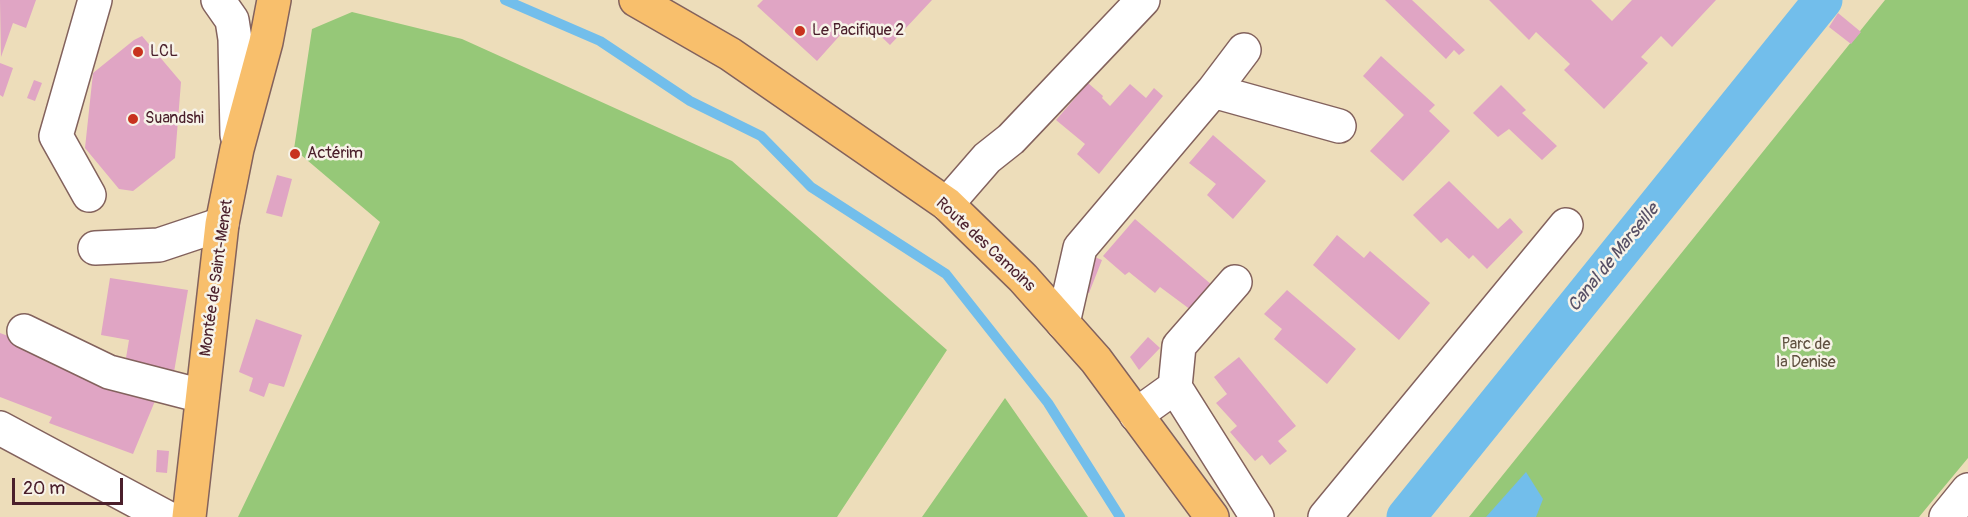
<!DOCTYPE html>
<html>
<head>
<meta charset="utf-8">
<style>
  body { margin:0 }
  #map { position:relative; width:1968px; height:517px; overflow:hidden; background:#edddba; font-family:Pangolin,sans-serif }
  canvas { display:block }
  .scale { position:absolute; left:12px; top:478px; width:111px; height:27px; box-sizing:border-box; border:3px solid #4a1f2b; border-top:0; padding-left:8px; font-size:18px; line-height:21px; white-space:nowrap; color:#4a1f2b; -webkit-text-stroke:4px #f7f3e8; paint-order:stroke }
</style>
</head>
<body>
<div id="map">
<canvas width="1968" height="517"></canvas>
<div class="scale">20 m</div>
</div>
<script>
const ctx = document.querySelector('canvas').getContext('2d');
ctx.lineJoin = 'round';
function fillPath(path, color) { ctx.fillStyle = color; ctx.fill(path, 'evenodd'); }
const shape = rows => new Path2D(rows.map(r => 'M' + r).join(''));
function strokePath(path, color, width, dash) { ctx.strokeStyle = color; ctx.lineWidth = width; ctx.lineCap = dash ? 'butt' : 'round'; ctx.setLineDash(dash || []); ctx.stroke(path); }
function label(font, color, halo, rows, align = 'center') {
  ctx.font = font + ' Pangolin,sans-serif'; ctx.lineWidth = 5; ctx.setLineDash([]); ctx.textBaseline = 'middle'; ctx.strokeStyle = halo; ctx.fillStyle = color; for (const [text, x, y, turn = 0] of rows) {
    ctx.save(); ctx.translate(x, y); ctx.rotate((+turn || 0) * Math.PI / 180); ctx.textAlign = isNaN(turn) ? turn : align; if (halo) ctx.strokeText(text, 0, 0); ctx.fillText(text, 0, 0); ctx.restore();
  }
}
fillPath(shape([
  [1885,0,1968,0,1968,458,1919,517,1469,517],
  [352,12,462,39,732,161,947,350,837,517,238,517,380,222,294,149,312,29],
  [1005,398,1088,517,922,517]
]), '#96c878');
fillPath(shape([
  [1526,472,1543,499,1536,517,1486,517]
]), '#72beeb');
strokePath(shape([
  [505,0,600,41,690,101,761,136,811,187,946,274,1048,403,1120,517]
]), '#72beeb', 10);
strokePath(shape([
  [1406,517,1823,0]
]), '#72beeb', 39);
fillPath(shape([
  [0,0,36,0,26,28,13,23,1,57],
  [763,0,932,0,890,45,866,22,859,29,851,23,817,61,757,6],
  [1385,0,1412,0,1465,50,1459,55,1454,50,1446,59],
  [1489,0,1591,0,1612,21,1632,0,1716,0,1672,47,1661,36,1641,57,1648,63,1604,109,1564,70,1570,64,1536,32,1529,40],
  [1838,13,1861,32,1851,44,1829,27],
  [142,36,181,82,175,158,133,191,119,189,85,148,93,73,134,40],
  [1381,56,1435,105,1429,111,1450,131,1403,181,1370,151,1404,115,1363,76],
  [0,63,13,68,3,97,0,95],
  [34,80,42,83,35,101,27,98],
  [1088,83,1103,96,1102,98,1110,106,1130,84,1146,98,1154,88,1163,96,1099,174,1077,154,1085,144,1056,120],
  [1501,85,1526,110,1522,113,1557,146,1542,160,1509,129,1498,137,1473,113],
  [1213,135,1266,181,1233,219,1207,195,1216,184,1189,163],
  [277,175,292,179,282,217,266,213],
  [1449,181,1498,229,1510,218,1523,232,1487,269,1473,255,1469,259,1447,238,1441,243,1413,215],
  [1135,219,1212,285,1191,310,1160,287,1155,293,1129,272,1125,275,1103,256],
  [1337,235,1364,258,1370,251,1430,303,1399,340,1313,265],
  [1087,254,1102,260,1089,293,1074,287],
  [110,278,188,290,174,372,125,364,129,340,101,335],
  [1287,290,1356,349,1327,384,1274,339,1282,329,1264,314],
  [256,319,302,335,284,387,269,383,264,397,249,391,253,378,239,372],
  [0,333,71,360,68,365,155,401,133,454,49,423,52,417,0,397],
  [1148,337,1160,348,1139,370,1130,357],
  [1239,357,1296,426,1278,441,1287,451,1270,465,1262,455,1255,461,1230,432,1237,426,1216,403,1227,394,1214,377],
  [157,450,169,451,167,473,156,472]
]), '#e0a5c4');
const minor = shape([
  [218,0,232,20,235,39,237,135],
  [1213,91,1339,126],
  [89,195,56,136,95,0],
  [947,204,987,158,1011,139,1143,0],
  [95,248,159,245,222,224],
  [1063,323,1080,248,1213,91,1244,50],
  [24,331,109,372,202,396],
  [1175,387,1257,517],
  [1136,415,1175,387,1179,346,1235,282],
  [0,428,166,517],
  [1325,517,1566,225],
  [1946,517,1968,490]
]);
const major = shape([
  [636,0,730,54,947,204,1023,278,1096,360,1212,517],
  [189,517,222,224,237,149,266,42,274,0]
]);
strokePath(minor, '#83625d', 36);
strokePath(major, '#83625d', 36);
strokePath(minor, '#fff', 33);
strokePath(major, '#f8bf6c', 33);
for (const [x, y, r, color] of [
  [800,31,6,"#c8321e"],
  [138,52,6,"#c8321e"],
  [133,119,6,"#c8321e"],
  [295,154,6,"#c8321e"]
]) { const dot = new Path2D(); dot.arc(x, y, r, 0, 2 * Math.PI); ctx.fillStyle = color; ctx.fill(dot); strokePath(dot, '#f7f3e8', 2); }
label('16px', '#4a1f2b', '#f7f3e8', [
  ["Le Pacifique 2",812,31],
  ["LCL",150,52],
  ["Suandshi",145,119],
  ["Actérim",307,154]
], 'left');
label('16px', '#4a1f2b', '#f7f3e8', [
  ["Route des Camoins",985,245,43],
  ["Montée de Saint-Menet",217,278,-82]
]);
label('16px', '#615242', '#f7f3e8', [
  ["Parc de",1806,345],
  ["la Denise",1806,363]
]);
label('italic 18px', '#564f65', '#f7f3e8', [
  ["Canal de Marseille",1614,258,-51]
]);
</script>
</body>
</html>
